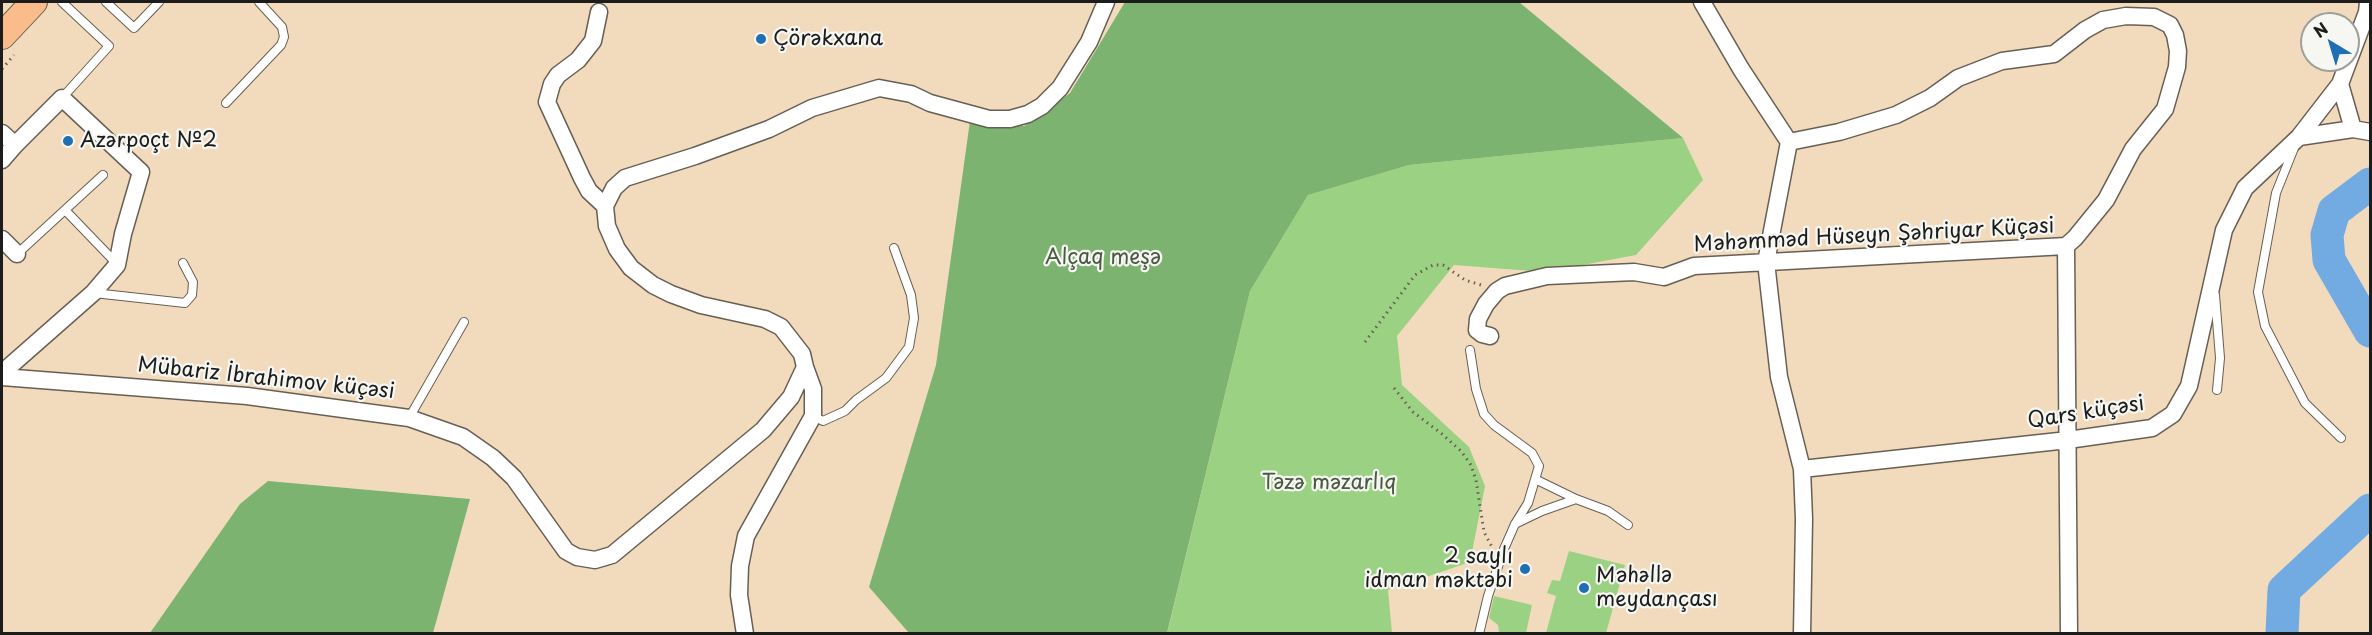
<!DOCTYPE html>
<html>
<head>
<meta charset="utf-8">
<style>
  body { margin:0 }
  #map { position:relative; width:2372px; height:635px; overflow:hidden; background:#f2dbbd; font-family:"Playpen Sans",sans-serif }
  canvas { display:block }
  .frame { position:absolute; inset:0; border:3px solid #1c1c1c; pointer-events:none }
  .north { position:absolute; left:2300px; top:12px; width:60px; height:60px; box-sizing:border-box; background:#f6f6f2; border:2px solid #9f9f9c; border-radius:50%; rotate:322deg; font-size:16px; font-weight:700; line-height:24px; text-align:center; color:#1c1c1c }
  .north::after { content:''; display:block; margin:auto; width:21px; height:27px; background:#1f6fb2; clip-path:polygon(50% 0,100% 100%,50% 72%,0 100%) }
</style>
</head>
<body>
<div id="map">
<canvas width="2372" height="635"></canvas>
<div class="frame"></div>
<div class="north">N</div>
</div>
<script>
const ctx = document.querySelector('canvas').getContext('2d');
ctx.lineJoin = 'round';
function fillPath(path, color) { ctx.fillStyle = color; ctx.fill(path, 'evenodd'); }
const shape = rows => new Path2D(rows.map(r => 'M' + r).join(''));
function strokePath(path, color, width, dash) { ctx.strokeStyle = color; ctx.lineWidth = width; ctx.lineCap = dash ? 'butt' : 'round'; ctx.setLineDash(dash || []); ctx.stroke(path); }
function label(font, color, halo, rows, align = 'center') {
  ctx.font = font + ' "Playpen Sans",sans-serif'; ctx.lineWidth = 4.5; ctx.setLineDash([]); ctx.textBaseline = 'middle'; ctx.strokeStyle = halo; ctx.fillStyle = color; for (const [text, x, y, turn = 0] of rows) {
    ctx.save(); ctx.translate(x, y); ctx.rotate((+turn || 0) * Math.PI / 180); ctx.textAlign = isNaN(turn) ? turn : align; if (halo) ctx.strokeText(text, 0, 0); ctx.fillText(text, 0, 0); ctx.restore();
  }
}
fillPath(shape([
  [1683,138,1703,180,1636,255,1545,272,1454,265,1397,336,1402,385,1469,447,1485,486,1470,562,1388,590,1392,633,1167,634,1250,291,1308,195,1409,165],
  [1569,551,1625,565,1606,633,1546,633,1556,596,1547,593,1552,580,1560,581],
  [1494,596,1532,605,1526,633,1499,633,1498,625,1489,618]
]), '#9bd182');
fillPath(shape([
  [1125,2,1519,2,1683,138,1409,165,1308,195,1250,291,1167,633,909,633,869,587,936,365,970,121,1024,126,1070,93],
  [268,481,470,499,433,633,150,633,240,504]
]), '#7cb370');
strokePath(shape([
  [2370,184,2334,211,2327,235,2329,260,2370,331],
  [2282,634,2284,590,2370,510]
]), '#72abe1', 33);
const lane = shape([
  [106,2,134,28,159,2],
  [62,98,109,46,62,2],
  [226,103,281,45,284,37,282,27,259,2],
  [2294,148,2276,193,2258,292,2265,326,2305,403,2341,438],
  [65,210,117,264],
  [17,254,103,175],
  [94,293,185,303,192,295,193,282,183,263],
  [2215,295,2220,358,2217,390],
  [1470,350,1476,389,1484,414,1494,425,1532,453,1539,466,1528,503,1515,524,1504,549,1488,596,1479,634],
  [813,416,823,421,845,411,856,400,886,378,909,347,914,318,911,295,894,248],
  [409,418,464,322],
  [1537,480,1576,499],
  [1515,524,1542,511,1576,499,1608,511,1628,525]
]);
const street = shape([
  [1702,2,1741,69,1789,142,1766,262,1779,377,1802,469,1804,519,1802,634],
  [599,12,593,41,578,60,558,75,552,84,547,102,582,178,589,191,605,206],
  [2340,84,2353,129,2370,132],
  [2,133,15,145,2,160],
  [2299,137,2353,129],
  [2,239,17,254],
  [2066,246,2069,634],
  [1490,336,1482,334,1477,330,1478,319,1486,304,1497,291,1505,286,1547,276,1634,272,1664,277,1694,266,2066,246,2075,238,2106,200,2133,149,2165,109,2177,67,2178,51,2175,35,2170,25,2154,17,2126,16,2103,20,2085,30,2054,54,2002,61,1958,78,1930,98,1896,115,1839,132,1789,142],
  [2,373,93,293,117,265,123,234,141,172,62,98,15,145],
  [2,377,247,396,409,418,463,437,493,458,514,478,566,551,577,557,595,560,612,555,763,430,791,397,805,367,802,354,781,327,765,319,701,305,671,294,653,285,631,268,617,249,607,226,605,206,614,188,625,178,695,156,769,129,812,108,879,88,911,94,930,103,989,119,1010,119,1028,114,1042,106,1060,88,1089,42,1106,2],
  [1802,469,2068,440,2152,428,2173,414,2189,386,2224,230,2245,188,2299,137,2340,84,2367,12,2368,2],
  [745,634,739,595,740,566,746,536,813,416,813,389,805,367]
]);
const primary = shape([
  [2,36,34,2]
]);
strokePath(lane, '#675f54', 10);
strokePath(street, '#675f54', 19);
strokePath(primary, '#675f54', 28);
strokePath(shape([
  [2,69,14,55],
  [1365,342,1415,275,1433,265,1443,265,1465,280,1481,285],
  [1394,388,1413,412,1442,434,1461,451,1471,465,1476,480,1484,532,1492,547]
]), '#675f54', 3, [1.5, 4.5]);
strokePath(lane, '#fff', 8);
strokePath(street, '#fff', 16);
strokePath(primary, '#f9bc8a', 26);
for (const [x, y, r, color] of [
  [761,39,6,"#1f6fb2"],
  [68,141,6,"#1f6fb2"],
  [1525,569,6,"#1f6fb2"],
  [1584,588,6,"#1f6fb2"]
]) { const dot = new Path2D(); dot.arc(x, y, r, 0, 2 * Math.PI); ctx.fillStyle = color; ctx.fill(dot); strokePath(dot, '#f6f6f2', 2); }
label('21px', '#1c1c1c', '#f6f6f2', [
  ["Çörəkxana",773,39],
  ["Azərpoçt №2",80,141],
  ["2 saylı",1513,557,"right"],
  ["idman məktəbi",1513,581,"right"],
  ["Məhəllə",1596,576],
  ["meydançası",1596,600]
], 'left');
label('21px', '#1c1c1c', '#f6f6f2', [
  ["Məhəmməd Hüseyn Şəhriyar Küçəsi",1874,236,-3],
  ["Mübariz İbrahimov küçəsi",266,379,6],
  ["Qars küçəsi",2086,413,-9]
]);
label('21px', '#485b40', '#f6f6f2', [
  ["Alçaq meşə",1103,258],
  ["Təzə məzarlıq",1329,483]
]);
</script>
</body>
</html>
